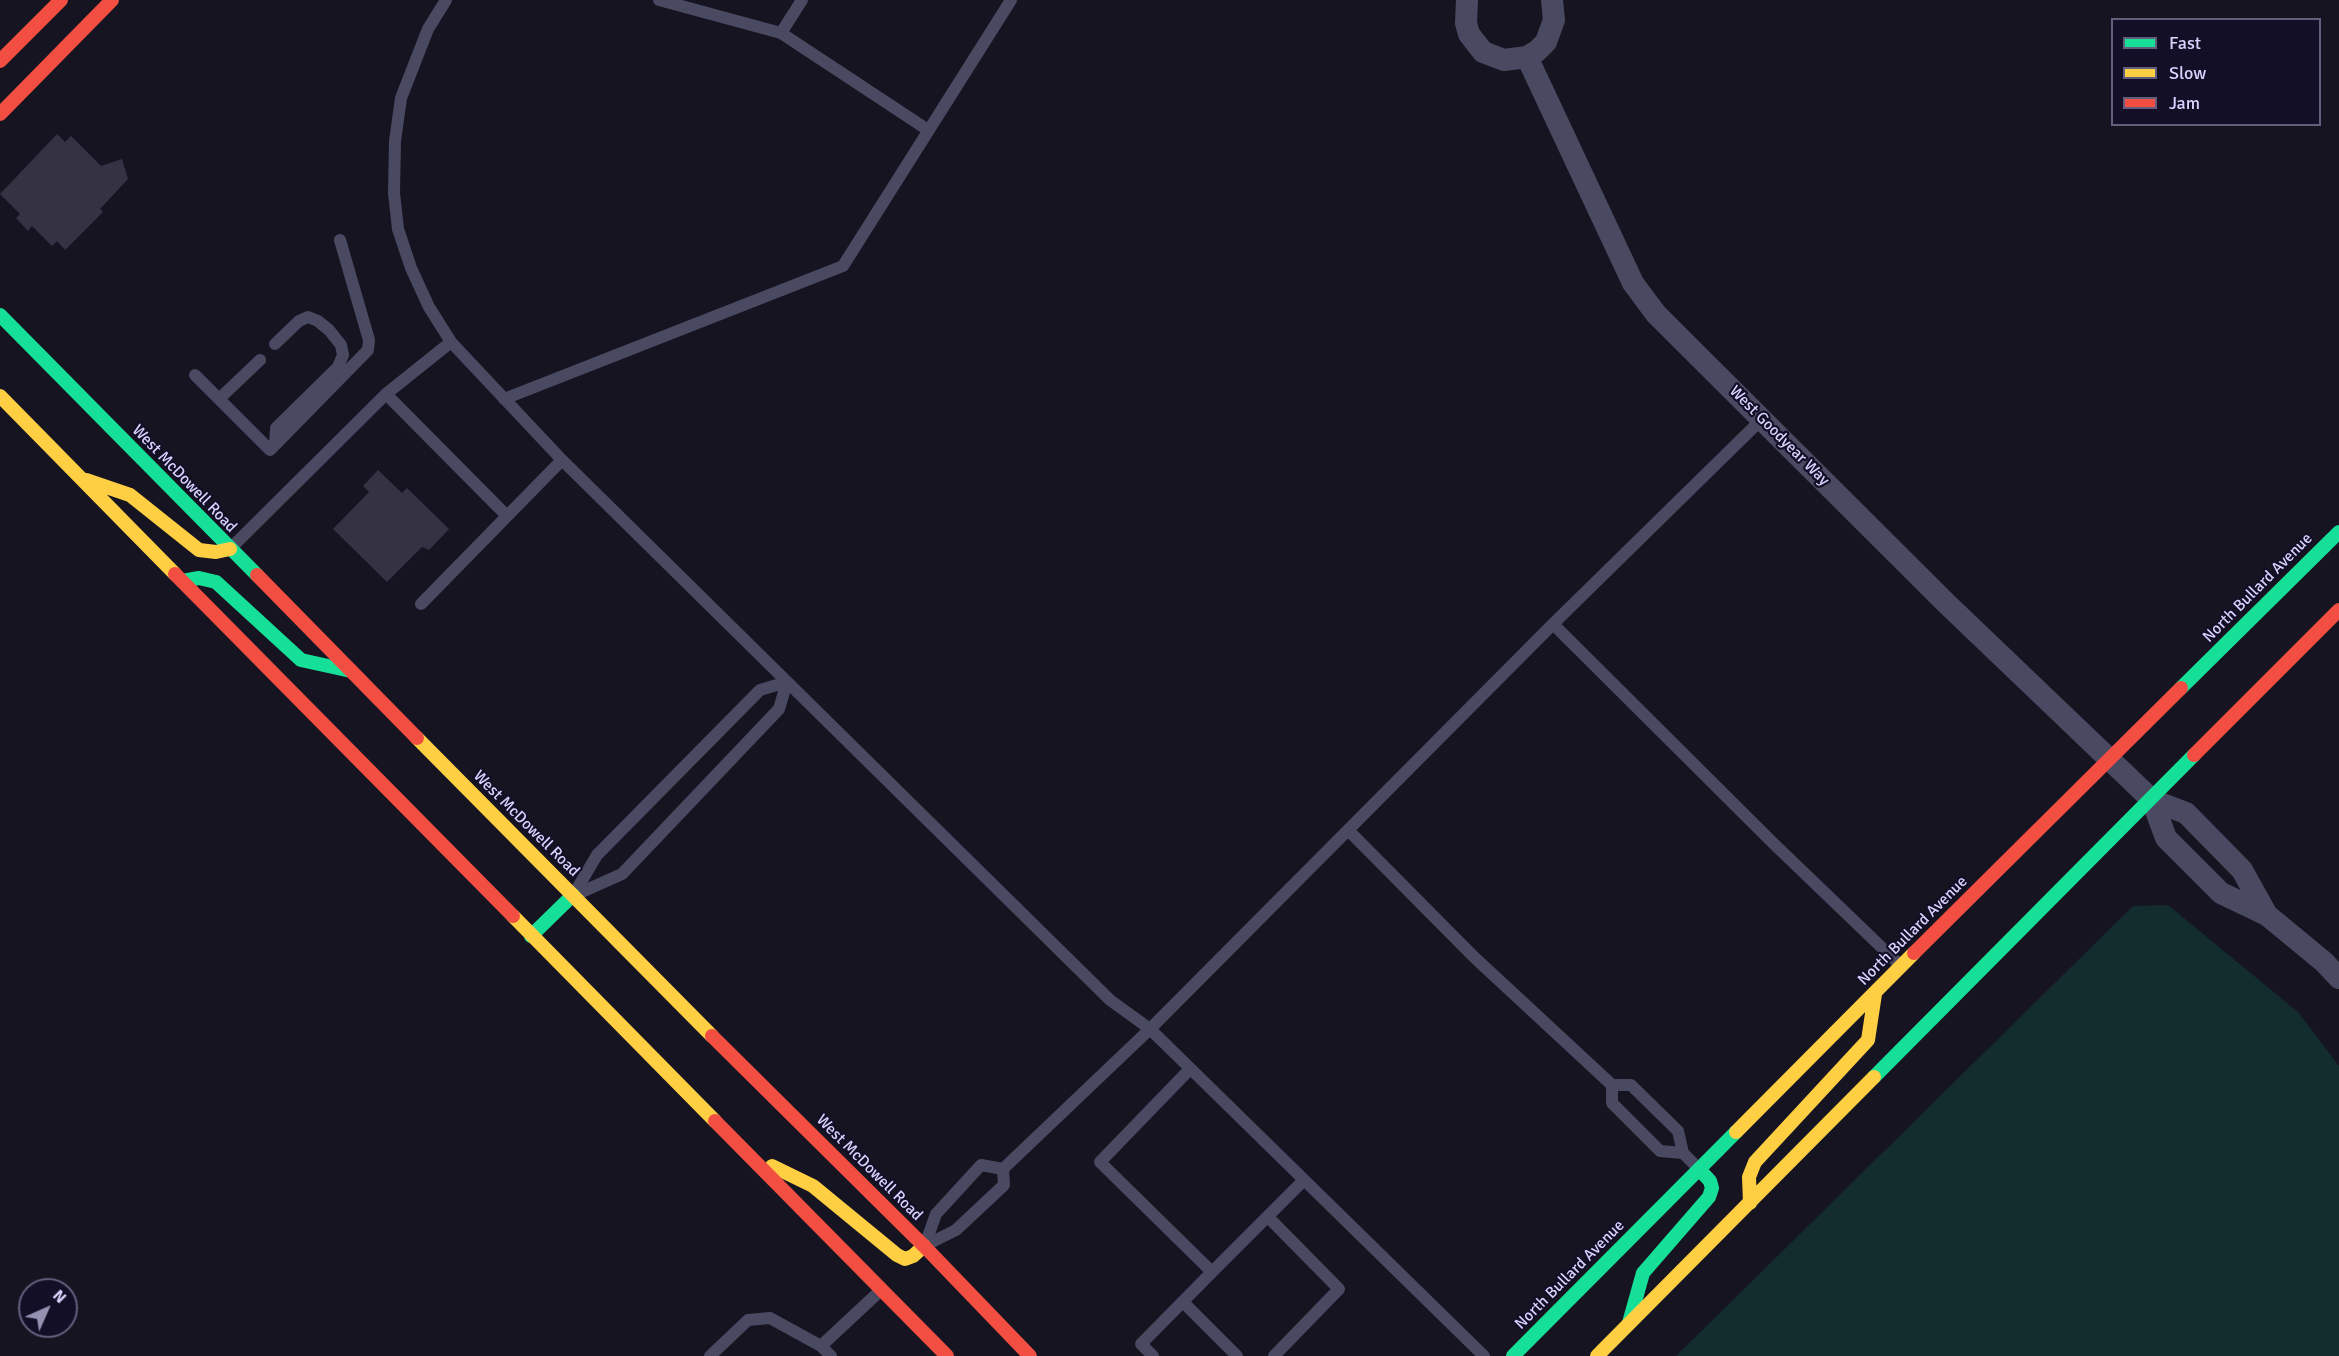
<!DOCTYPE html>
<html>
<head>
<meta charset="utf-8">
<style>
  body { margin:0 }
  #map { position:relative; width:2339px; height:1356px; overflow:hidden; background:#161421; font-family:Signika,sans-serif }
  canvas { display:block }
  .legend { position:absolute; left:2111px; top:18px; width:210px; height:108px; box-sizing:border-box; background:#130f26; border:2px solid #625e7d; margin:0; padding:8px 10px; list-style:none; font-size:18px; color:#d9d4ff }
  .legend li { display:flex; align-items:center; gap:12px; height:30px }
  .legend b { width:30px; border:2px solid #625e7d }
  .north { position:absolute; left:18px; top:1278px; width:60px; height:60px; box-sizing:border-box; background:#130f26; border:2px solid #625e7d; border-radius:50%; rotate:45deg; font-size:16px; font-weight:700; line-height:24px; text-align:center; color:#d9d4ff }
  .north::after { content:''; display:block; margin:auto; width:21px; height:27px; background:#9591b1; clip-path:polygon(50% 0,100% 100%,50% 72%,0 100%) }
</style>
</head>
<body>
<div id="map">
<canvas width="2339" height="1356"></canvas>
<ul class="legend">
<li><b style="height:8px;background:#16e098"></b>Fast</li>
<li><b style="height:8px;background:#ffcf43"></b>Slow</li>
<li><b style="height:8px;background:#f24e42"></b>Jam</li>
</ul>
<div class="north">N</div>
</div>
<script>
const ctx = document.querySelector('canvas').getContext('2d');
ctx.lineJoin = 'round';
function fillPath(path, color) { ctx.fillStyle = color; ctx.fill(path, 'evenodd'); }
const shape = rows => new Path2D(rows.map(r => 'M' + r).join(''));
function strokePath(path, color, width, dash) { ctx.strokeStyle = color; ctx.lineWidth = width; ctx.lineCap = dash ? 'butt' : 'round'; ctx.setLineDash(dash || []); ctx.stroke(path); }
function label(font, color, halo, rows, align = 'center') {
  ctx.font = font + ' Signika,sans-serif'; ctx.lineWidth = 4.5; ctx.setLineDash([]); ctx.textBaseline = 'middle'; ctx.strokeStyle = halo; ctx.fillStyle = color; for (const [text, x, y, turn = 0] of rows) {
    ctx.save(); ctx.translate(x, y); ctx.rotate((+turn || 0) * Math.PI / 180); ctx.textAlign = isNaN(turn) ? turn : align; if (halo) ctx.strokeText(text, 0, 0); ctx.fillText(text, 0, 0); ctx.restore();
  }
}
fillPath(shape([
  [2168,905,2298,1012,2339,1066,2339,1356,1676,1356,2133,906]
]), '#132c2d');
fillPath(shape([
  [57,134,65,142,71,136,101,166,122,159,128,179,100,209,103,212,65,250,57,241,52,246,32,226,28,231,16,218,20,214,0,194],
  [378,470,402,493,407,488,449,529,429,550,422,547,387,582,333,529,369,492,363,486]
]), '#343243');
strokePath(shape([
  [659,0,781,33,928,130],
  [781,33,802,0],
  [275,344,299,321,308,317,318,321,329,330,341,345,343,355,338,367,276,428,275,445],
  [195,375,270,450,368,350,369,340,340,240],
  [386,394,507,516],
  [219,399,260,360],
  [504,399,843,266,1011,0],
  [562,460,1110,1000,1150,1029,1003,1169,1004,1185,956,1230,926,1245],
  [231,548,386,394,451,342],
  [421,604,562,460,451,342,429,307,411,268,398,229,394,193,395,141,401,98,428,29,446,0],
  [1553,624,1773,843,1901,966],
  [1348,830,1474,957,1612,1085,1631,1085,1678,1131,1683,1153,1698,1168],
  [574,894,597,855,760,690,787,682],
  [575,895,622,874,779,709,787,682],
  [1190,1069,1100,1162,1212,1272,1304,1180],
  [1612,1085,1612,1103,1660,1151,1683,1153],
  [1268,1217,1339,1289,1274,1356],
  [925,1245,936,1214,981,1165,1003,1169],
  [1183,1302,1237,1356],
  [821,1346,831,1356],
  [710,1356,748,1320,770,1318,821,1346,881,1290],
  [1153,1356,1141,1344,1212,1272],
  [1484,1356,1150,1029,1553,624,1762,419]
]), '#4a4962', 12);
strokePath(shape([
  [1467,0,1466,23,1469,34,1483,52,1504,60,1527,57,1537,51,1546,42,1554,20,1552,0],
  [1527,57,1633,283,1656,314,1946,603,2152,800,2186,813,2242,870,2267,915],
  [2152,800,2166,838,2221,893,2267,915,2324,962,2339,978]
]), '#4a4962', 22);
strokePath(shape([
  [0,315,257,575],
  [182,581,199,578,216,582,301,660,351,671],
  [2181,688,2339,532],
  [531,936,573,895],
  [1874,1077,2194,755],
  [1629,1323,1643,1273,1709,1197,1712,1188,1710,1181,1699,1169],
  [1513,1356,1736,1132]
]), '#16e098', 14);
strokePath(shape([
  [0,396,175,574],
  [86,480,130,495,199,550,216,552,230,549],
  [417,738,712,1036],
  [513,916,715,1121],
  [1736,1132,1914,953],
  [772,1166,813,1186,897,1255,905,1259,913,1256,924,1246],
  [1750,1203,1749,1177,1755,1162,1868,1040,1875,994],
  [1597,1356,1874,1077]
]), '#ffcf43', 14);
strokePath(shape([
  [0,61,61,0],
  [0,114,112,0],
  [175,574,513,916],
  [257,575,417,738],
  [2194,755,2339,610],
  [1914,953,2181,688],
  [712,1036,924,1246,1030,1356],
  [715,1121,947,1356]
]), '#f24e42', 14);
label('16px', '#d9d4ff', '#130f26', [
  ["West Goodyear Way",1779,436,45],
  ["West McDowell Road",184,479,46],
  ["North Bullard Avenue",2258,588,-45],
  ["West McDowell Road",526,824,45],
  ["North Bullard Avenue",1913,931,-45],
  ["West McDowell Road",869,1168,45],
  ["North Bullard Avenue",1570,1275,-45]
]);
</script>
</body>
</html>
